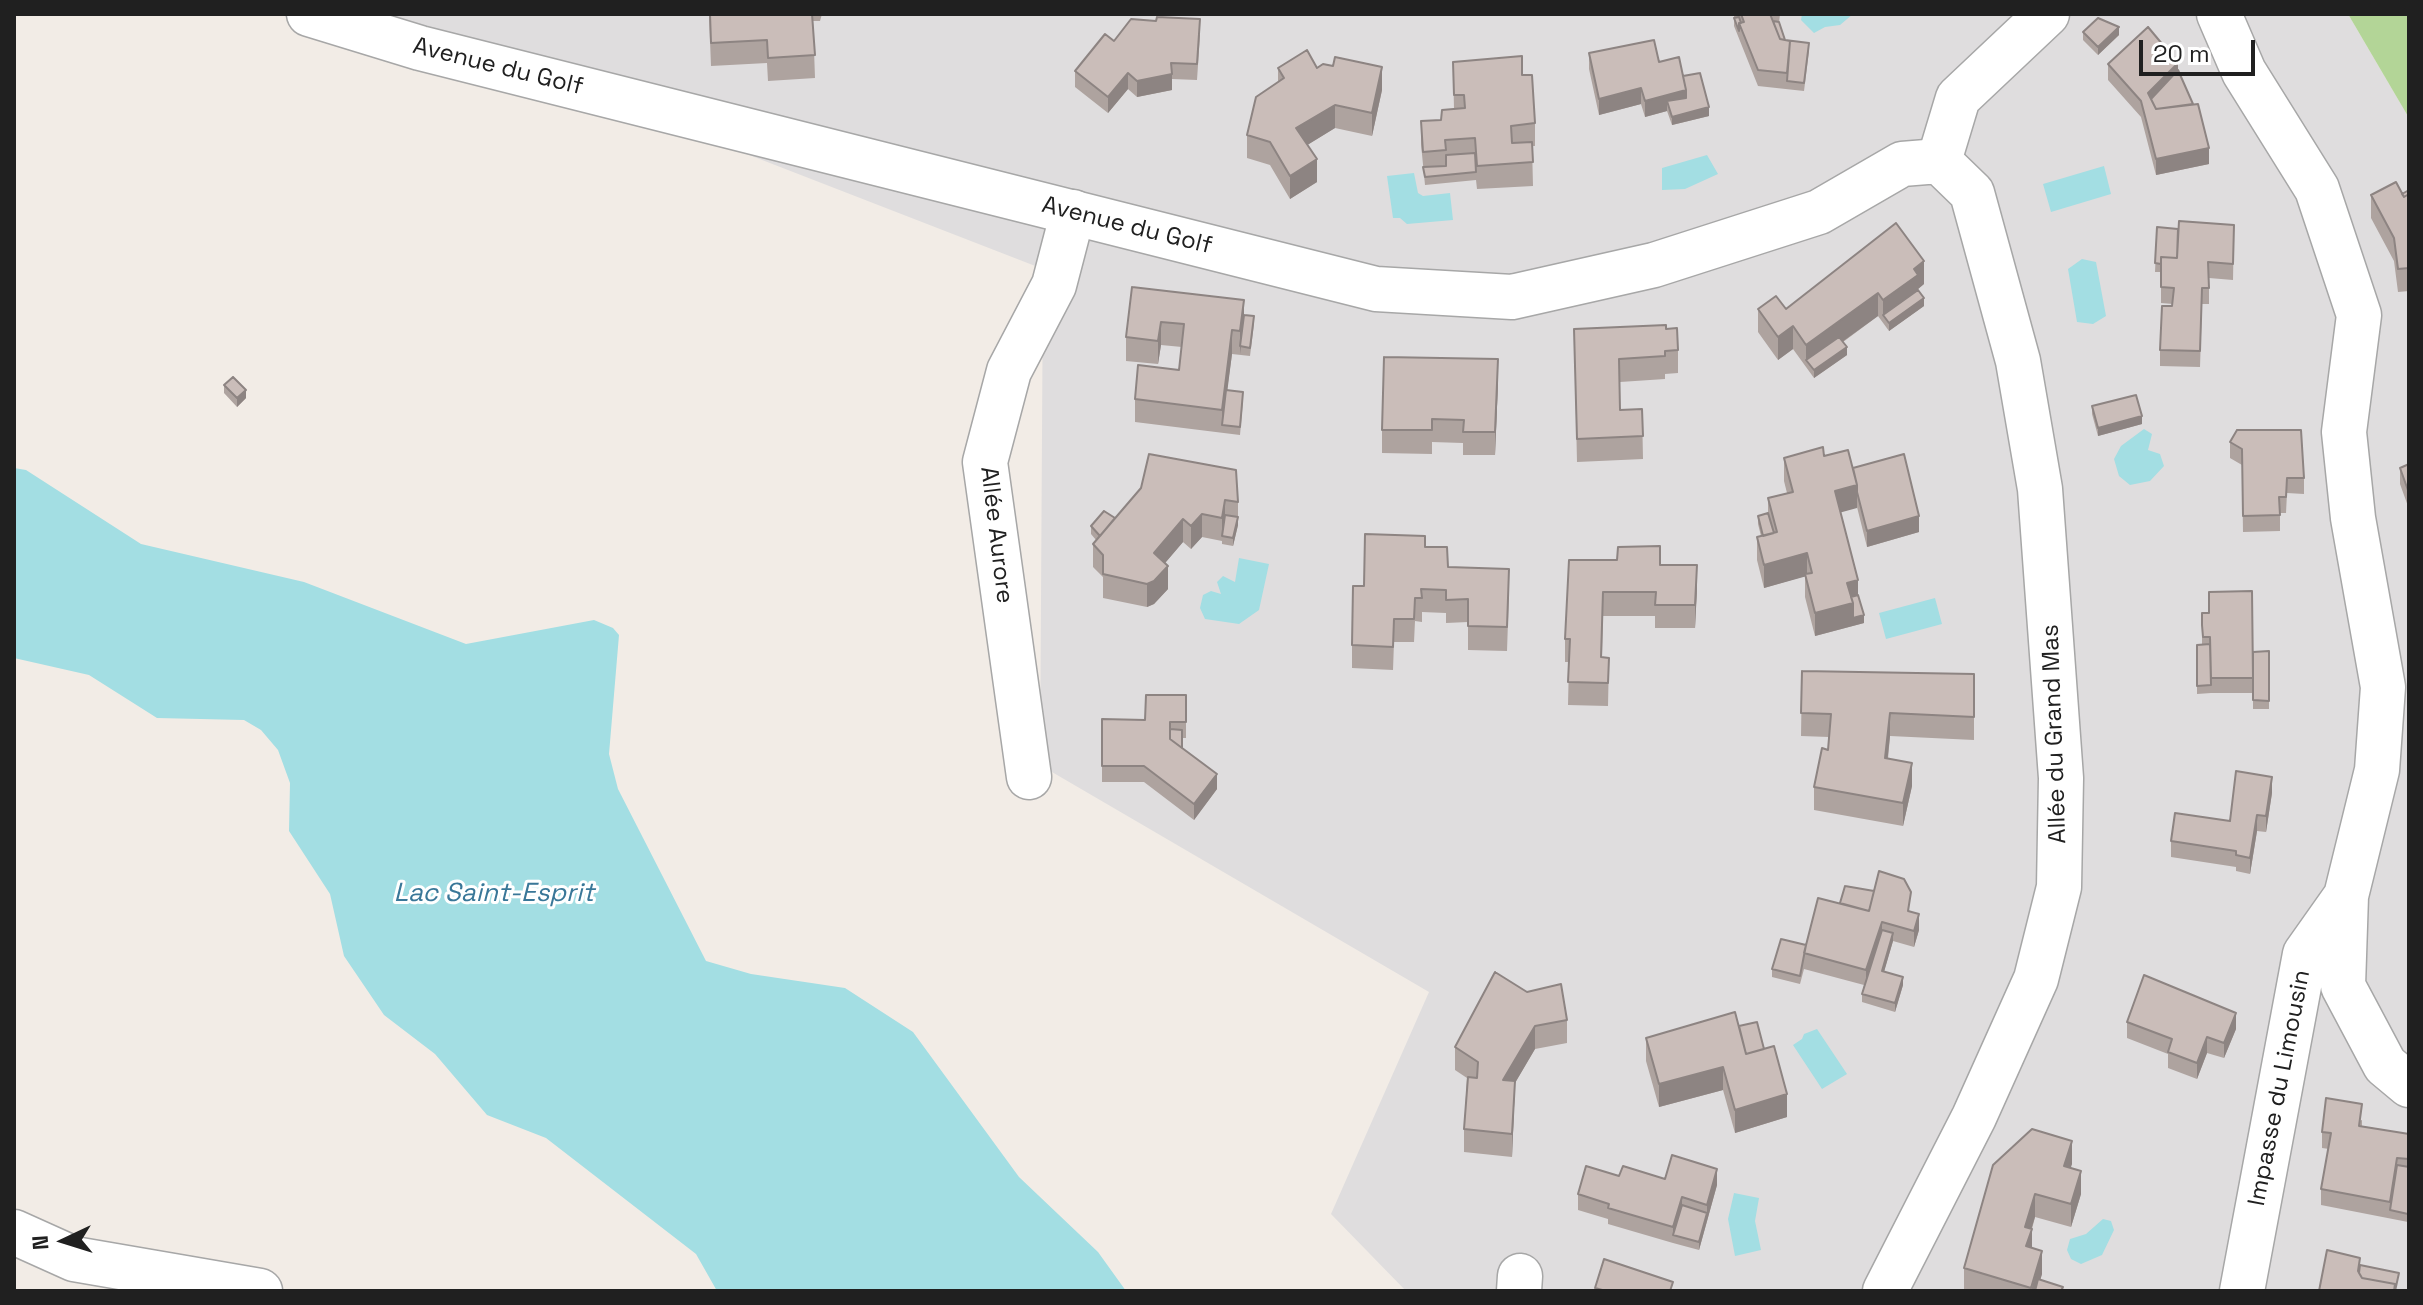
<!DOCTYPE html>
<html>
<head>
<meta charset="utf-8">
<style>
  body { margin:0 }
  #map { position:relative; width:2423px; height:1305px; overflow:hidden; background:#f2ece6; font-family:"Space Grotesk",sans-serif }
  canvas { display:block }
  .frame { position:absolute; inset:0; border:16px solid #202020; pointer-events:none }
  .north { position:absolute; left:24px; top:1201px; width:80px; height:80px; -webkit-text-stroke:6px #fff; paint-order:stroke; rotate:266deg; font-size:22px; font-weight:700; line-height:32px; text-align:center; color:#202020 }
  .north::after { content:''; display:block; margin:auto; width:28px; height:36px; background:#202020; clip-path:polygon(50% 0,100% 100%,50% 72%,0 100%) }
  .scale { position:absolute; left:2139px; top:40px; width:116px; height:36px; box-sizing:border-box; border:4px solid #202020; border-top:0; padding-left:10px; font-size:24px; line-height:28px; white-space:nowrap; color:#202020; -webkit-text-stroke:6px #fff; paint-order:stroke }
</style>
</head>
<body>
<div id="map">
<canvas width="2423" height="1305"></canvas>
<div class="frame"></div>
<div class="north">N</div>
<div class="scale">20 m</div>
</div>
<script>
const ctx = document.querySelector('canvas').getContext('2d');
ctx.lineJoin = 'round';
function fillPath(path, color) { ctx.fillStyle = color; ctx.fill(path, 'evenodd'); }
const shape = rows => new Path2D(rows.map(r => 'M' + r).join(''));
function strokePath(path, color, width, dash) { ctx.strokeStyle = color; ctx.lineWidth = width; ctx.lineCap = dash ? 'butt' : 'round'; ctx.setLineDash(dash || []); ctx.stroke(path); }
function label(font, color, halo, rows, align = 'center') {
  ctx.font = font + ' "Space Grotesk",sans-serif'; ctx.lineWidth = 6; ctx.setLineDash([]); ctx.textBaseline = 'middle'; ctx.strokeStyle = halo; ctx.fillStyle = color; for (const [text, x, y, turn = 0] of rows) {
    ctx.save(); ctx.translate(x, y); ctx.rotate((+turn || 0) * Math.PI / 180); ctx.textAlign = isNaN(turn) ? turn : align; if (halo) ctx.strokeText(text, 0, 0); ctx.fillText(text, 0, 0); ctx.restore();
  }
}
fillPath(shape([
  [386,14,2348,14,2409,118,2409,1291,1406,1291,1331,1214,1429,992,1040,765,1043,269]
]), '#dfddde');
fillPath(shape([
  [2348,14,2409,14,2409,118]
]), '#b3d597');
fillPath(shape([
  [1802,14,1853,14,1840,25,1825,27,1814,33,1801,20],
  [1707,155,1718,174,1685,189,1662,190,1662,168],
  [2104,166,2111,194,2051,212,2043,184],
  [1414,173,1418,193,1423,196,1450,193,1453,220,1407,224,1400,218,1393,218,1387,176],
  [2082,259,2096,262,2106,316,2093,324,2077,322,2068,269],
  [2144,429,2152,434,2148,450,2160,454,2164,466,2150,481,2130,485,2119,476,2114,459,2121,446],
  [14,468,26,470,141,544,304,582,466,644,594,620,613,628,619,635,609,754,618,789,706,961,751,974,845,988,913,1032,1019,1177,1098,1252,1126,1291,717,1291,696,1254,546,1138,487,1115,435,1054,384,1015,344,956,330,894,289,831,290,783,278,750,261,730,244,720,157,718,89,675,14,658],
  [1239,558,1269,564,1259,610,1239,624,1205,619,1200,608,1203,595,1211,591,1221,594,1217,582,1223,576,1235,582],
  [1935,598,1942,624,1886,639,1879,613],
  [1817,1029,1847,1074,1822,1089,1793,1045,1802,1039,1804,1034],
  [1734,1193,1759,1198,1755,1221,1761,1250,1735,1256,1728,1219],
  [2103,1219,2111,1221,2114,1230,2102,1255,2081,1264,2071,1259,2067,1250,2070,1239,2086,1234]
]), '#a3dee3');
const minor = shape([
  [2219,14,2244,72,2317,189,2359,315,2344,432,2353,518,2383,687,2377,770,2346,896,2343,986,2385,1065,2409,1085],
  [1939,161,1958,98,2047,14],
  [1029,777,985,462,1009,371,1054,285,1073,212],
  [14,1232,74,1259,260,1291],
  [1519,1291,1520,1276],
  [2242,1291,2305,954,2346,896]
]);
const tertiary = shape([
  [309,14,420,48,1376,289,1512,297,1654,265,1819,212,1902,164,1939,161,1972,193,2018,361,2040,489,2061,778,2059,887,2036,979,1974,1117,1885,1291]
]);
strokePath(minor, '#a7a7a7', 47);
strokePath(tertiary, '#a7a7a7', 47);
strokePath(minor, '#fff', 44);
strokePath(tertiary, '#fff', 44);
fillPath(shape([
  [709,14,822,14,820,21,813,21,815,78,768,81,767,63,711,66],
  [1734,14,1780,14,1779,23,1785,40,1809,51,1804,91,1758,86,1734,26],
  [2083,32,2119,35,2098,55,2083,40],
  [1200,35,1197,80,1172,79,1172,90,1137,97,1128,89,1108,113,1075,87,1075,71,1114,41],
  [1589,53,1659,62,1683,76,1709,116,1672,125,1667,111,1645,117,1641,104,1599,115,1589,69],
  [1453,62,1522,75,1535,123,1535,146,1532,146,1533,186,1477,189,1476,180,1425,185,1421,144,1421,121,1441,120,1454,109],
  [2108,64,2178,70,2209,164,2156,175,2141,117,2108,80],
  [1278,68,1317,68,1382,90,1372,136,1335,128,1307,145,1317,182,1290,199,1270,165,1247,158,1247,135,1278,82],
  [2409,190,2409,291,2398,292,2394,261,2371,218,2371,195,2402,194],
  [2234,225,2233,280,2209,278,2209,304,2202,304,2200,367,2160,366,2160,350,2173,304,2161,303,2161,272,2155,272,2157,227,2178,229],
  [1924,284,1918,289,1924,306,1889,331,1878,316,1843,342,1847,355,1814,378,1793,349,1778,360,1758,332,1758,309,1786,309],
  [1132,287,1244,315,1254,324,1250,356,1232,354,1227,390,1243,401,1240,435,1135,422,1135,399,1179,370,1182,347,1161,345,1158,364,1126,361,1126,337],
  [1574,329,1666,329,1678,350,1678,373,1665,374,1665,379,1620,382,1620,410,1642,409,1643,459,1577,462],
  [1498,382,1495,455,1463,455,1463,443,1432,442,1432,454,1382,453,1382,430],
  [224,385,246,398,237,407,224,393],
  [2092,406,2142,424,2098,436,2092,414],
  [2230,442,2304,478,2304,494,2287,493,2286,513,2280,513,2280,531,2243,532,2242,465,2230,458],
  [1824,456,1853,468,1919,532,1867,547,1857,507,1840,512,1864,623,1815,636,1805,597,1805,576,1764,588,1757,560,1757,537,1761,536,1758,524,1758,516,1768,513,1768,498,1787,493,1784,481,1784,458],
  [2409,464,2409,509,2400,484,2400,468],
  [1141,488,1238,502,1238,525,1233,546,1222,544,1222,541,1202,537,1191,549,1183,542,1165,563,1168,589,1154,604,1147,607,1103,598,1103,577,1093,567,1093,544,1096,540,1091,534,1091,526,1115,518],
  [1425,547,1448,567,1509,592,1507,651,1468,650,1468,622,1446,623,1446,613,1422,612,1422,622,1415,621,1414,642,1394,642,1393,670,1352,668,1352,645,1364,586],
  [1617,560,1660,565,1697,588,1695,628,1655,628,1655,616,1603,616,1602,657,1609,658,1608,706,1568,705,1569,662,1565,662,1565,639],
  [2202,613,2253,652,2269,651,2269,709,2253,709,2253,693,2211,693,2197,694,2197,645,2202,645],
  [1802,671,1974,674,1974,740,1890,736,1888,759,1912,786,1903,826,1814,810,1814,787,1828,750,1829,737,1801,736],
  [1186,695,1186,738,1182,738,1182,748,1217,789,1194,820,1144,782,1102,782,1102,719,1145,720],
  [2272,793,2266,832,2257,831,2250,874,2236,871,2236,867,2171,857,2171,841,2230,821],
  [1840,903,1911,911,1919,930,1914,947,1893,941,1884,971,1903,985,1895,1012,1862,1002,1862,994,1864,985,1804,969,1800,984,1772,977,1772,969,1806,945],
  [2409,928,2409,956,2408,956],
  [1495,972,1567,1020,1567,1043,1535,1049,1515,1083,1512,1157,1464,1152,1464,1129,1467,1078,1455,1070,1455,1047],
  [2127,1022,2236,1029,2224,1058,2207,1053,2197,1079,2168,1068,2168,1054,2127,1038],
  [1739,1026,1764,1049,1787,1117,1735,1133,1723,1090,1659,1107,1646,1061,1646,1038],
  [2362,1120,2362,1126,2409,1134,2408,1222,2321,1205,2321,1189,2329,1149,2322,1148,2322,1132],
  [2072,1164,2070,1167,2081,1194,2071,1227,2035,1217,2032,1229,2032,1248,2042,1274,2040,1280,2063,1291,1964,1291,1964,1268,1993,1165],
  [1619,1176,1665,1179,1717,1185,1699,1250,1673,1243,1673,1241,1673,1243,1608,1224,1608,1219,1578,1210,1578,1194]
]), '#aea39f');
fillPath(shape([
  [2119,27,2119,35,2098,55,2098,47],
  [2178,63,2178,78,2151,107,2148,93],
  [1382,67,1382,90,1372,136,1372,113],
  [1128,73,1128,89,1108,113,1108,97],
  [1172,74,1172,90,1137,97,1137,81],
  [1641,88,1641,104,1599,115,1599,99],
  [1686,90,1686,106,1667,101,1667,111,1645,117,1645,101],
  [1335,105,1335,128,1296,152,1296,128],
  [1709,107,1709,116,1672,125,1672,117],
  [2209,148,2209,164,2156,175,2156,159],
  [1317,159,1317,182,1290,199,1290,176],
  [1924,261,1924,284,1918,289,1918,298,1883,315,1883,300,1914,269],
  [1878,293,1878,316,1810,365,1806,360,1806,345],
  [1924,298,1924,306,1889,331,1889,323],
  [1244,300,1244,323,1240,354,1240,331],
  [1161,322,1161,345,1158,364,1158,341],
  [1793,326,1793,349,1778,360,1778,337],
  [1232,330,1232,354,1223,425,1222,410],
  [1847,347,1847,355,1814,378,1814,370],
  [1498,359,1498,382,1495,455,1495,432],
  [246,390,246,398,237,407,237,398],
  [2142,416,2142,424,2098,436,2098,428],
  [1857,485,1857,508,1835,514,1835,491],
  [1225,500,1225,523,1222,536,1222,518],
  [1202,514,1202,537,1191,549,1191,526],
  [1919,516,1919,532,1867,547,1867,531],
  [1238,517,1238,525,1233,546,1233,538],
  [1183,519,1183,542,1154,576,1154,553],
  [1807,553,1807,576,1764,588,1764,565],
  [1697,565,1697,588,1695,628,1695,605],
  [1168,566,1168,589,1154,604,1147,607,1147,584],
  [1858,580,1858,603,1864,615,1864,623,1815,636,1815,613,1847,583],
  [1890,713,1890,736,1885,782,1885,758],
  [1912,763,1912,786,1903,826,1903,803],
  [1217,774,1217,789,1194,820,1194,804],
  [2272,777,2272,793,2266,832,2266,816],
  [2257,815,2257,831,2250,874,2250,858],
  [1919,914,1919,930,1914,947,1914,931],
  [1882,922,1882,938,1866,986,1866,970],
  [1893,933,1893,941,1882,979,1882,971],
  [1903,977,1903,985,1895,1012,1895,1003],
  [2236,1013,2236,1029,2224,1058,2224,1043],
  [1535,1026,1535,1049,1515,1083,1512,1157,1512,1134,1503,1080],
  [2207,1037,2207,1053,2197,1079,2197,1063],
  [1723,1067,1723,1090,1659,1107,1659,1084],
  [1787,1094,1787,1117,1735,1133,1735,1110],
  [2072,1141,2072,1164,2064,1189,2064,1166],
  [1717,1169,1717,1185,1699,1250,1699,1242,1707,1213,1707,1205],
  [2081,1171,2081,1194,2071,1227,2071,1204],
  [2035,1194,2035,1217,2030,1233,2032,1229,2032,1252,2026,1270,2025,1227],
  [1682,1197,1682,1213,1673,1235,1673,1243,1673,1227],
  [2042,1251,2042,1274,2037,1291,2031,1291]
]), '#8d8482');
const building = shape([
  [710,14,812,14,815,55,768,58,767,40,711,43,710,14],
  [1741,14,1770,14,1780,39,1790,41,1787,73,1758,70,1739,23,1744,22,1741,14],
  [1157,17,1200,19,1197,64,1171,63,1172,74,1137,81,1128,73,1108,97,1075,71,1105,34,1114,41,1131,19,1156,21,1157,17],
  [1739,17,1741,23,1739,23,1739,31,1734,18,1739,17],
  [2098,18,2119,27,2098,47,2083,32,2098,18],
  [1773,21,1779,22,1785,40,1780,39,1773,21],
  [2148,27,2178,63,2148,93,2156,109,2198,104,2209,148,2156,159,2141,101,2108,64,2148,27],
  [1654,40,1659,62,1679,57,1686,90,1645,101,1641,88,1599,99,1589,53,1654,40],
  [1785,40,1809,43,1804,83,1787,81,1790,41,1785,40],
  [1307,50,1317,68,1323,64,1333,66,1335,57,1382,67,1372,113,1335,105,1296,128,1317,159,1290,176,1270,142,1247,135,1256,97,1284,78,1278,68,1307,50],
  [1522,56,1522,75,1532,75,1535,123,1511,126,1512,143,1532,142,1533,162,1477,166,1475,138,1445,140,1446,150,1423,152,1421,121,1441,120,1442,110,1465,108,1464,95,1454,95,1453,62,1522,56],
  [2178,70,2193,104,2156,109,2151,99,2178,70],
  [1700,73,1709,107,1672,117,1667,101,1686,98,1686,90,1683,76,1700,73],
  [1475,153,1476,172,1425,177,1423,167,1446,166,1446,155,1475,153],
  [2396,182,2404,197,2409,194,2409,268,2398,269,2394,238,2371,195,2396,182],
  [2409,190,2409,194,2404,197,2402,194,2409,190],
  [2179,221,2234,225,2233,264,2208,262,2209,288,2202,288,2200,351,2160,350,2162,306,2172,306,2174,288,2161,287,2161,257,2177,258,2179,221],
  [1896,223,1924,261,1914,269,1918,275,1883,300,1878,293,1806,345,1793,326,1778,337,1758,309,1776,296,1786,309,1896,223],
  [2157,227,2178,229,2177,258,2161,257,2161,264,2155,263,2157,227],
  [1132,287,1244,300,1240,331,1232,330,1222,410,1135,399,1138,365,1179,370,1184,324,1161,322,1158,341,1126,337,1132,287],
  [1918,290,1924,298,1889,323,1883,315,1918,290],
  [1244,315,1254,316,1250,348,1240,346,1244,315],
  [1666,325,1666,329,1677,328,1678,350,1665,351,1665,356,1619,359,1620,410,1642,409,1643,436,1577,439,1574,329,1666,325],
  [1839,337,1847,347,1814,370,1806,360,1839,337],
  [1384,357,1498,359,1495,432,1463,432,1464,420,1432,419,1432,430,1382,430,1384,357],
  [233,377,246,390,237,398,224,385,233,377],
  [1226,390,1243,392,1240,427,1222,425,1226,390],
  [2136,395,2142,416,2098,428,2092,406,2136,395],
  [2237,430,2301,430,2304,478,2287,478,2286,497,2279,497,2280,515,2243,516,2242,449,2230,442,2237,430],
  [1823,447,1824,456,1848,450,1857,485,1835,491,1858,580,1847,583,1853,603,1815,613,1805,574,1812,573,1807,553,1764,565,1757,537,1777,532,1768,498,1793,492,1784,458,1823,447],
  [1149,454,1236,470,1238,502,1225,500,1222,518,1202,514,1191,526,1183,519,1154,553,1168,566,1154,581,1147,584,1103,574,1103,555,1093,544,1141,488,1149,454],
  [1904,454,1919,516,1867,531,1857,492,1857,485,1853,468,1904,454],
  [2409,464,2409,493,2400,468,2409,464],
  [1104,511,1115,518,1100,536,1091,526,1104,511],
  [1768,513,1774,533,1763,536,1758,516,1768,513],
  [1225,515,1238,517,1233,538,1222,536,1225,515],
  [1365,534,1425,536,1425,547,1447,547,1448,567,1509,569,1507,627,1468,626,1468,599,1446,600,1446,590,1421,589,1422,598,1415,598,1414,619,1394,619,1393,647,1352,645,1353,586,1364,586,1365,534],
  [1660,546,1660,565,1697,565,1695,605,1655,605,1656,592,1603,592,1601,657,1609,658,1608,683,1568,682,1570,639,1565,639,1569,560,1617,560,1618,547,1660,546],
  [2252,591,2253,678,2211,678,2210,637,2203,637,2202,625,2202,613,2209,613,2209,592,2252,591],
  [1858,595,1864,615,1853,618,1853,603,1851,597,1858,595],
  [2210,644,2211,685,2197,686,2197,645,2210,644],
  [2269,651,2269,701,2253,700,2253,652,2269,651],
  [1802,671,1974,674,1974,717,1890,713,1885,758,1912,763,1903,803,1814,787,1822,748,1828,750,1831,714,1801,713,1802,671],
  [1146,695,1186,695,1186,722,1170,722,1170,739,1217,774,1194,804,1144,766,1102,766,1102,719,1145,720,1146,695],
  [1170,729,1182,730,1182,748,1170,739,1170,729],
  [2236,771,2272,777,2266,816,2257,815,2250,858,2236,855,2236,851,2171,841,2175,813,2230,821,2236,771],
  [1879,871,1904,879,1911,892,1908,911,1919,914,1914,931,1882,922,1866,970,1804,953,1818,898,1869,911,1879,871],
  [1845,886,1874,891,1869,911,1840,903,1845,886],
  [1882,930,1893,933,1882,971,1903,977,1895,1003,1862,994,1882,930],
  [1781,939,1806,945,1800,976,1772,969,1781,939],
  [1495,972,1527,992,1561,984,1567,1020,1535,1026,1503,1080,1515,1081,1512,1134,1464,1129,1468,1077,1477,1078,1478,1062,1455,1047,1495,972],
  [2144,975,2236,1013,2224,1043,2207,1037,2197,1063,2168,1052,2172,1039,2127,1022,2144,975],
  [1735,1012,1746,1054,1774,1046,1787,1094,1735,1110,1723,1067,1659,1084,1646,1038,1735,1012],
  [1757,1022,1764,1049,1746,1054,1739,1026,1757,1022],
  [2326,1098,2362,1104,2359,1126,2409,1134,2409,1159,2397,1158,2390,1202,2321,1189,2331,1133,2322,1132,2326,1098],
  [2032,1129,2072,1141,2064,1166,2081,1171,2071,1204,2035,1194,2025,1227,2032,1229,2026,1246,2042,1251,2031,1288,1964,1268,1993,1165,2032,1129],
  [1672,1155,1717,1169,1707,1205,1682,1197,1673,1227,1608,1208,1609,1204,1578,1194,1586,1166,1619,1176,1623,1166,1665,1179,1672,1155],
  [2397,1165,2409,1167,2408,1214,2390,1210,2397,1165],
  [1682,1205,1707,1213,1699,1242,1673,1235,1682,1205],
  [2327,1250,2360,1258,2358,1271,2362,1278,2395,1284,2394,1291,2319,1291,2327,1250],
  [1604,1259,1673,1282,1670,1291,1606,1291,1595,1288,1604,1259],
  [2360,1265,2399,1273,2395,1291,2395,1284,2362,1278,2359,1273,2360,1265],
  [2038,1279,2063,1287,2061,1291,2035,1291,2038,1279]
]);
fillPath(building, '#cabdb9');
strokePath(building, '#8d8482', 2);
label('24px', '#202020', '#fff', [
  ["Avenue du Golf",498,67,14],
  ["Avenue du Golf",1127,226,14],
  ["Allée Aurore",996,535,83],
  ["Allée du Grand Mas",2055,734,-92],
  ["Impasse du Limousin",2280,1088,-79]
]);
label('italic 26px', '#397798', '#fff', [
  ["Lac Saint-Esprit",494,894]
]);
</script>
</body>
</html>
